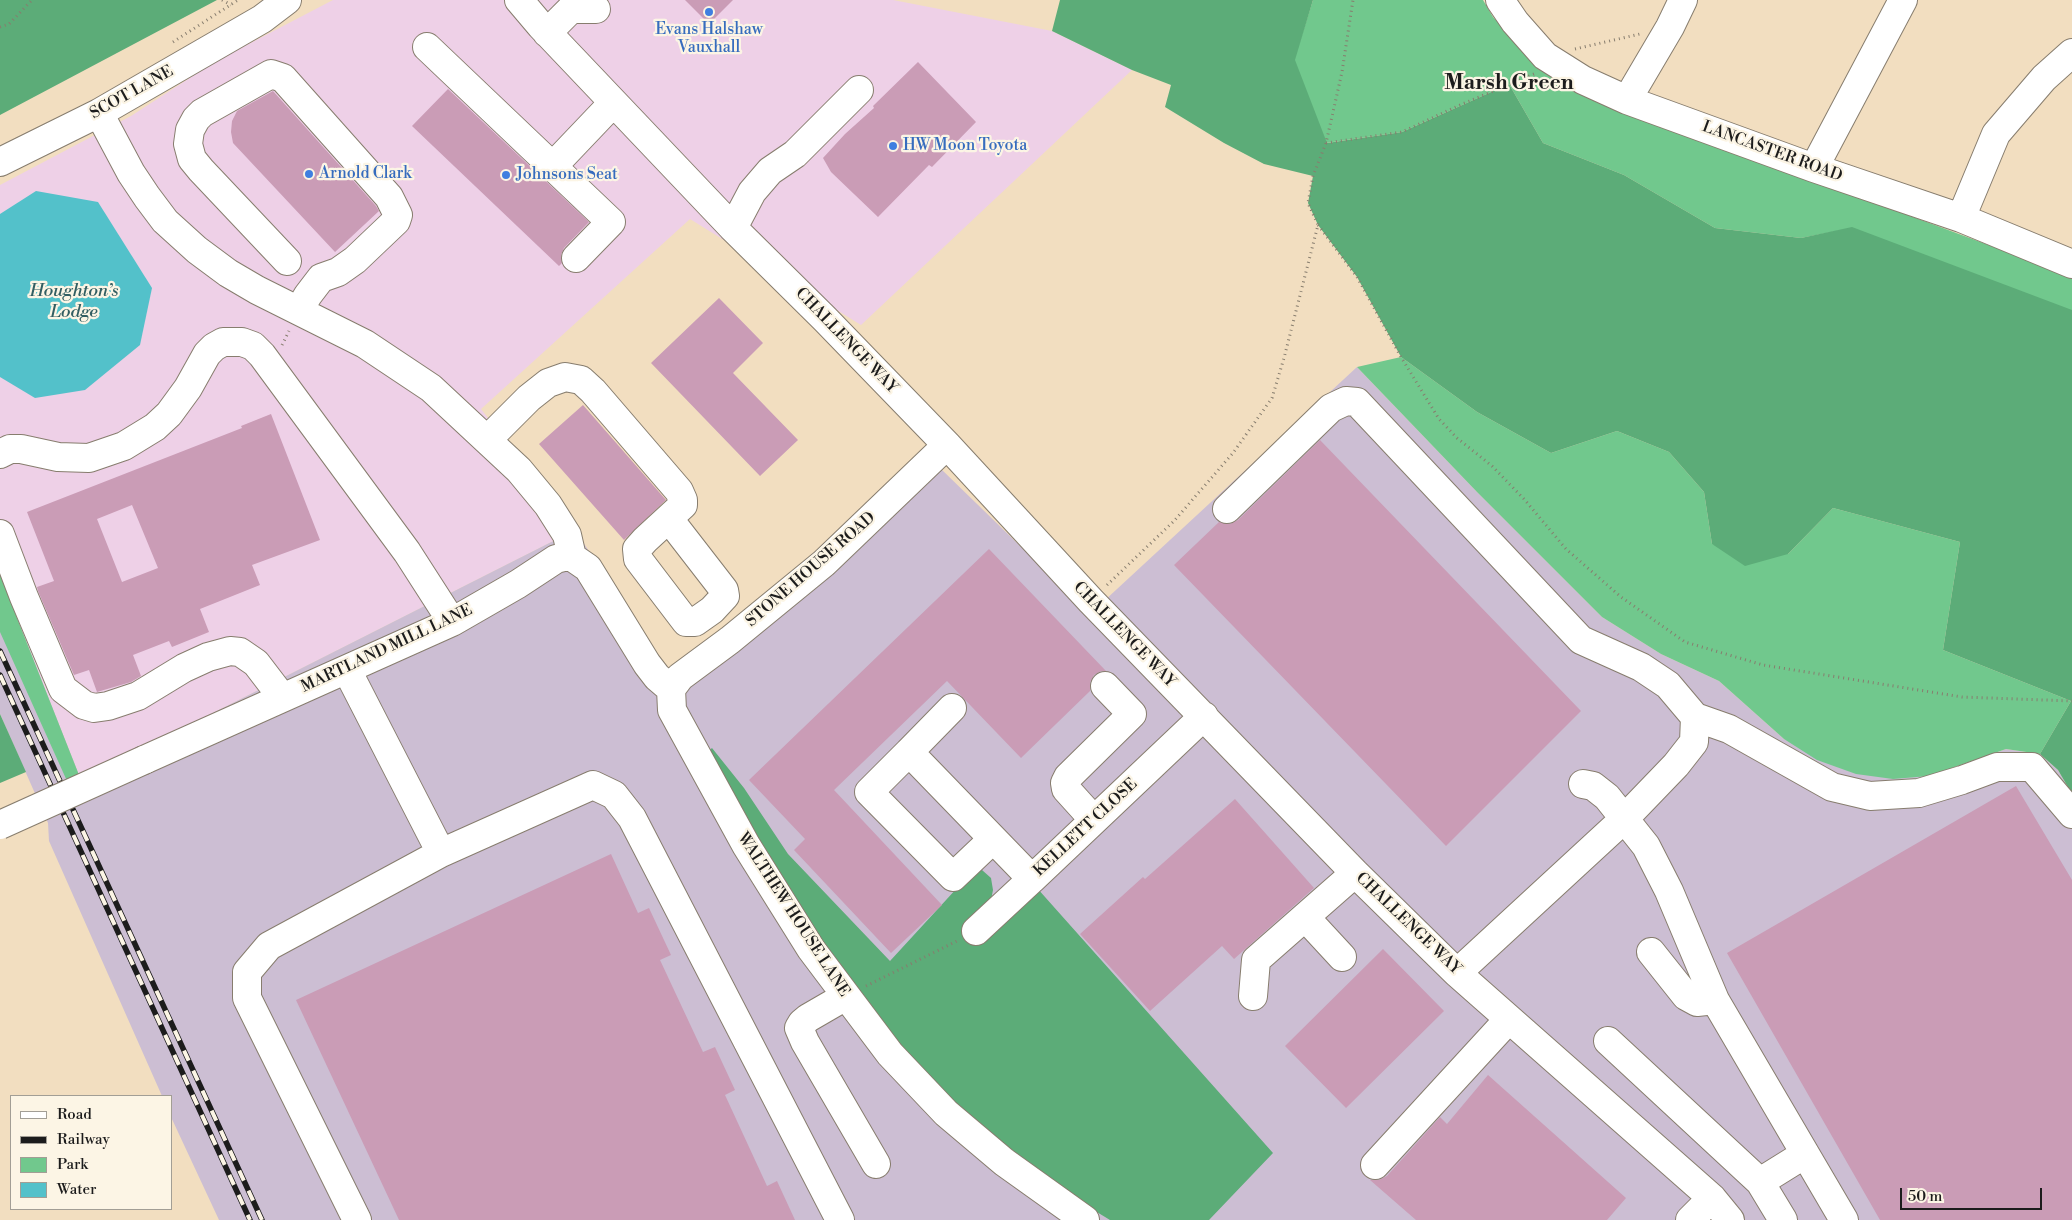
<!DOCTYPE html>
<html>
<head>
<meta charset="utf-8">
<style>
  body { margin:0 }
  #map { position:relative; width:2072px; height:1220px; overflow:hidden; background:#f2dec0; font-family:"Libre Bodoni",serif }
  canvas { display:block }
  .legend { position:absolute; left:10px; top:1095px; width:162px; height:115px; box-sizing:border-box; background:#fcf5e5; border:1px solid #a29e95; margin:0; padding:6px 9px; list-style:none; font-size:15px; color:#1c1c1c }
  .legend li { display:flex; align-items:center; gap:10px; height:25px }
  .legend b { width:25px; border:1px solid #a29e95 }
  .scale { position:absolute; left:1900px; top:1188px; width:142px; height:22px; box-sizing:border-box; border:2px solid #1c1c1c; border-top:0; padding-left:6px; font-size:15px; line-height:18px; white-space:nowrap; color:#1c1c1c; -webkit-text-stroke:4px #fcf5e5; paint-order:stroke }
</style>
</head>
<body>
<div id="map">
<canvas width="2072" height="1220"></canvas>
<ul class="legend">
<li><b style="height:6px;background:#fff"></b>Road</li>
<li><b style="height:6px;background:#1c1c1c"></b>Railway</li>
<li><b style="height:14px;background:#71c88d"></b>Park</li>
<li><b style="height:14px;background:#53c1ca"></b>Water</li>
</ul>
<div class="scale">50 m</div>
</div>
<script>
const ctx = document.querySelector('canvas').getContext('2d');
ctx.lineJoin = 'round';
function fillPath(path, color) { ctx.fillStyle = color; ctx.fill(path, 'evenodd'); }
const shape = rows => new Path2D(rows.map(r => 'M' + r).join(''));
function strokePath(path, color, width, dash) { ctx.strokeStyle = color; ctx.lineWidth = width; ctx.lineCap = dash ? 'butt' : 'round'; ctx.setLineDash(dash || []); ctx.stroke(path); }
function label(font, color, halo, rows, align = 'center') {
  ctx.font = font + ' "Libre Bodoni",serif'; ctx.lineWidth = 4.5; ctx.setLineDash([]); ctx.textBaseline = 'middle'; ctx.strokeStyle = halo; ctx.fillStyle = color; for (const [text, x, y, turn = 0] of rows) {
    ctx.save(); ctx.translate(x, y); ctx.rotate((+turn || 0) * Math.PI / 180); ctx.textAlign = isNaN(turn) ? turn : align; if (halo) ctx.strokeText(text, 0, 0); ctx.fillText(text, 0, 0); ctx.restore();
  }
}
fillPath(shape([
  [333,0,893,0,1052,31,1132,70,861,325,690,219,481,409,575,530,207,716,79,775,0,575,0,185,131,116,216,61]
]), '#eed0e7');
fillPath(shape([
  [1357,367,1477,492,1602,617,1661,654,1719,681,1784,739,1929,776,2006,749,2040,754,2058,770,2072,794,2072,1220,219,1220,171,1117,171,1096,162,1096,49,841,48,823,0,714,0,575,79,775,207,716,575,530,680,690,939,467,1090,614]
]), '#ccbed3');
fillPath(shape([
  [1313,0,1483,0,1493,17,1535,61,1590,97,2072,276,2072,312,1852,228,1801,238,1715,228,1624,175,1543,143,1509,84,1402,132,1326,143,1294,60],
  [1401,357,1477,412,1551,453,1617,431,1669,452,1704,492,1712,544,1788,554,1833,508,1960,542,1943,650,2071,701,2040,754,2006,749,1929,776,1893,779,1856,774,1817,760,1784,739,1719,681,1661,654,1602,617,1477,492,1357,367],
  [0,575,79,775,67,781,0,632]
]), '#71c88d');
fillPath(shape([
  [0,0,217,0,0,115],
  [1060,0,1313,0,1295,60,1327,143,1402,132,1509,84,1543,143,1624,175,1715,228,1801,238,1852,227,2072,310,2072,794,2058,770,2040,754,2071,701,1943,650,1960,542,1833,508,1788,554,1745,566,1712,544,1704,492,1669,452,1617,431,1551,453,1477,412,1401,357,1357,277,1318,225,1308,203,1313,176,1264,164,1224,143,1165,107,1171,85,1132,70,1052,31],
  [0,714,26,772,0,783],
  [712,748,744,788,788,854,890,961,969,875,982,870,991,878,993,890,990,905,1037,888,1273,1153,1209,1220,1110,1220,1059,1189,929,1084,823,954,705,754]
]), '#5cac78');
fillPath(shape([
  [36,191,98,202,152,288,140,345,85,390,35,398,0,377,0,214]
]), '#53c1ca');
fillPath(shape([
  [685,0,733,0,709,24],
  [918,62,976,122,932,167,929,165,878,217,831,172,823,158,845,134,874,108,873,106],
  [448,89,589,222,564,248,561,255,562,263,559,266,412,126],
  [273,91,376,206,379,211,335,252,233,143,231,132,232,121,237,111],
  [719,298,763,343,733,373,798,440,760,476,651,363],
  [583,405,666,500,624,540,539,444],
  [271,414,320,540,252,565,260,585,200,609,209,632,172,647,169,641,133,655,141,676,131,682,97,692,89,670,74,675,38,591,37,587,54,581,27,512,242,428,241,426],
  [132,505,158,568,122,582,97,519],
  [1320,440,1581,711,1446,846,1174,565,1219,522,1230,524,1238,520],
  [989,549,1106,671,1101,671,1094,675,1090,682,1090,691,1021,758,947,681,834,790,942,905,891,953,794,850,805,839,749,780],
  [2016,786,2072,880,2072,1220,1880,1220,1727,953],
  [1235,799,1314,888,1234,959,1222,946,1150,1011,1080,934,1143,877,1145,879],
  [611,854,638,913,649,908,671,955,660,960,703,1052,715,1047,735,1090,725,1095,767,1186,777,1181,795,1220,399,1220,296,1000],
  [1383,949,1444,1011,1346,1108,1285,1046],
  [1488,1075,1626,1198,1607,1220,1416,1220,1370,1180,1379,1180,1387,1176,1440,1117,1447,1124]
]), '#ca9cb6');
const minor = shape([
  [519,0,541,26,733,228,825,319,947,445,1091,601,1355,873,1457,973,1712,1198,1730,1220],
  [1500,0,1515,22,1545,56,1583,80,1627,100,1814,168,1961,218,2072,264],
  [547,33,571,9,596,9],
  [427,47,611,222,576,258],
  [1627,100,1670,27,1683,0],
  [99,113,131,173,147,197,165,221,197,250,228,273,257,290,365,344,431,388,519,470,548,505,567,535,572,557],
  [0,162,99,113,262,19,287,0],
  [553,166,613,103],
  [1814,168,1903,0],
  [1961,218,1996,134,2044,78,2072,53],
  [733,228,752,192,770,171,795,154,859,90],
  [287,261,201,170,192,159,188,144,190,130,196,119,202,113,271,74,283,78,389,197,398,215,396,221,355,260,338,272,321,278,308,295,299,310],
  [488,439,529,398,548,383,565,377,581,380,593,391,679,491,683,500,683,505,645,540,637,549,638,559,686,622,695,622,712,610,725,596,724,590,669,519],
  [0,454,10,449,21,449,58,457,89,458,124,446,155,427,169,414,188,388,207,354,214,347,223,342,242,342,253,346,262,355,407,552,452,622],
  [1227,509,1331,408,1346,401,1357,402,1581,640,1641,667,1668,685,1695,717,1694,742,1676,765,1624,819,1457,973],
  [0,534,24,597,63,689,84,705,94,708,108,706,138,696,184,668,208,657,230,651,240,652,256,663,282,697],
  [572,557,588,568,647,664,657,677,671,689],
  [347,670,441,853],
  [671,689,672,710,746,845,811,949,890,1054,946,1113,1004,1162,1085,1220],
  [671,689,680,677,730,640,824,563,947,445],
  [952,708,909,752,1032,879,1204,716],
  [1695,717,1729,729,1832,787,1870,796,1919,793,1962,780,1997,767,2032,767,2072,814],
  [909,752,869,792,953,877,992,840],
  [144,760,452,622,518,584,556,559,564,557,572,557],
  [1583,784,1593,786,1607,797,1646,846,1669,891,1715,1000,1844,1220],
  [1094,820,1066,789,1065,783,1068,777,1132,714,1105,686],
  [1305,917,1342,957],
  [976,931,1032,879],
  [1651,952,1686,996,1697,1002,1715,1000],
  [846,996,808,1018,802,1023,799,1028,805,1042,876,1164],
  [1253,996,1256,960,1355,873],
  [1608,1041,1760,1182,1783,1220],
  [1375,1165,1509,1019],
  [1760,1182,1805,1154],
  [357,1220,247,998,247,972,269,946,441,853,593,785,614,795,632,818,840,1220],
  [1690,1220,1712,1198]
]);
strokePath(minor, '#877d6e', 30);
strokePath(shape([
  [222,0,231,5],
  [0,27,9,24,32,0],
  [173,42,238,0],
  [1575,49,1640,34],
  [1326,143,1402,132,1460,105,1534,74],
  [1318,225,1357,277,1401,357,1439,419,1457,438,1492,466,1524,499,1566,549,1621,597,1685,642,1763,665,1962,697,2072,701],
  [282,345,289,331],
  [1107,585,1174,521,1233,453,1272,398,1284,358,1318,225,1308,203,1313,176,1326,143,1342,72,1353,0],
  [866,986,957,941]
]), '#877d6e', 3, [1, 4]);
strokePath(minor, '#fff', 28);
const rail = shape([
  [0,651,262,1220],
  [0,675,250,1220]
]);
strokePath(rail, '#1c1c1c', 5.5);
strokePath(rail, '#fcf5e5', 4, [11]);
const minorBridge = shape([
  [0,825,144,760]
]);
strokePath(minorBridge, '#877d6e', 30, []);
strokePath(minorBridge, '#fff', 28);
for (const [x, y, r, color] of [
  [709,12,5,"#3f7fe0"],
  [893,146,5,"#3f7fe0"],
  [309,174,5,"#3f7fe0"],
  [506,175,5,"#3f7fe0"]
]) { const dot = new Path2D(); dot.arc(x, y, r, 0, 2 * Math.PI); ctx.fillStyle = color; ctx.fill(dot); strokePath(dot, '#fcf5e5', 2); }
label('16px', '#366cbe', '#fcf5e5', [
  ["Evans Halshaw",709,30,"center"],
  ["Vauxhall",709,48,"center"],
  ["HW Moon Toyota",903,146],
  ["Arnold Clark",319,174],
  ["Johnsons Seat",516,175]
], 'left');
label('16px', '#1c1c1c', '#fcf5e5', [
  ["SCOT LANE",132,93,-29],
  ["LANCASTER ROAD",1772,152,20],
  ["CHALLENGE WAY",846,341,46],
  ["STONE HOUSE ROAD",811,570,-41],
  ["CHALLENGE WAY",1124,635,46],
  ["MARTLAND MILL LANE",387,649,-25],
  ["KELLETT CLOSE",1086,828,-43],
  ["WALTHEW HOUSE LANE",793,915,57],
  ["CHALLENGE WAY",1408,924,44]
]);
label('italic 18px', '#325e62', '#fcf5e5', [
  ["Houghton’s",74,292],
  ["Lodge",74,313]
]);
label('bold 21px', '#1c1c1c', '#fcf5e5', [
  ["Marsh Green",1509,84]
]);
</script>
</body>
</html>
